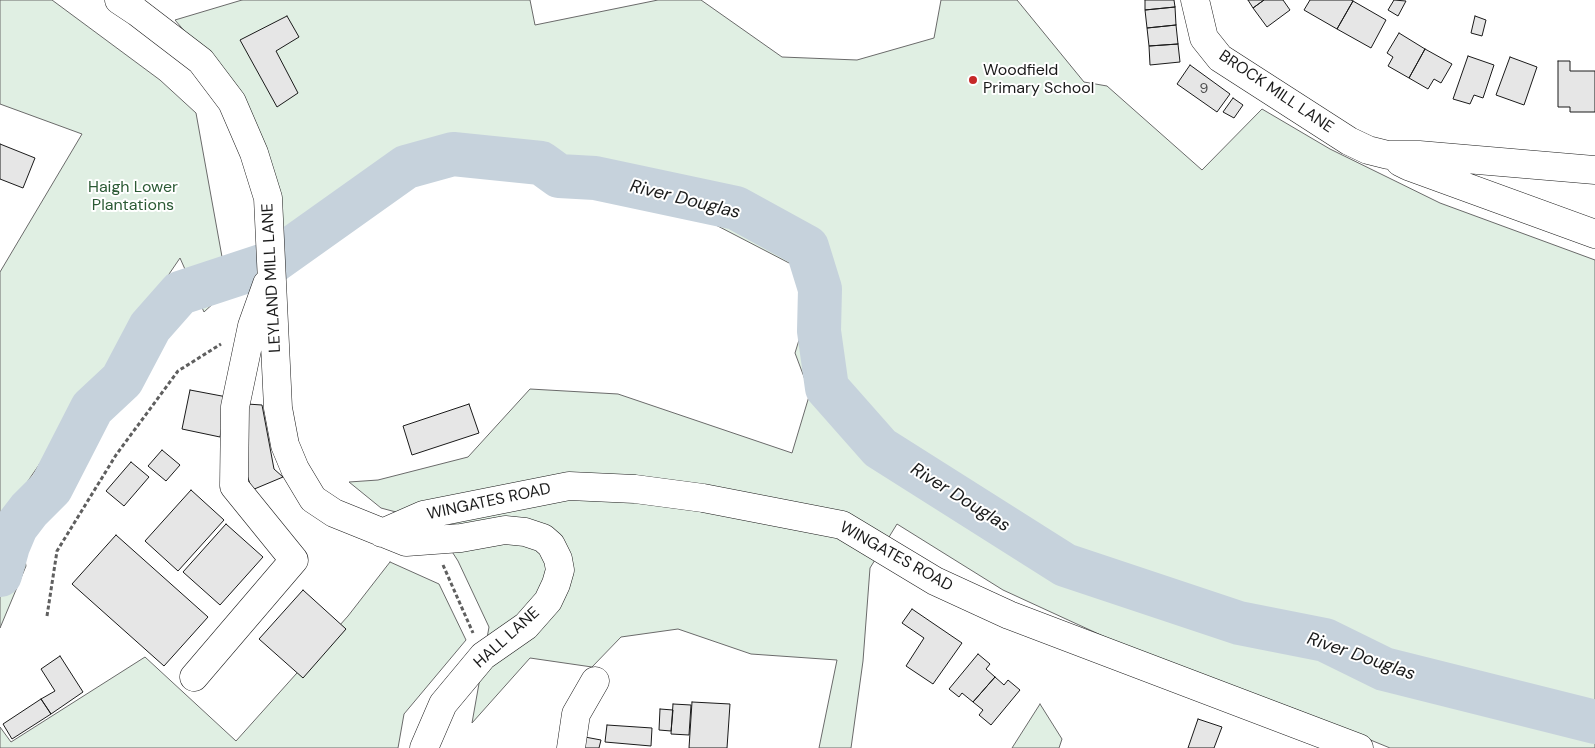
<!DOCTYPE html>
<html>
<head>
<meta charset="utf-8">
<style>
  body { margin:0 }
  canvas { display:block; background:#fff }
</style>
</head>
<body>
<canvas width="1595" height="748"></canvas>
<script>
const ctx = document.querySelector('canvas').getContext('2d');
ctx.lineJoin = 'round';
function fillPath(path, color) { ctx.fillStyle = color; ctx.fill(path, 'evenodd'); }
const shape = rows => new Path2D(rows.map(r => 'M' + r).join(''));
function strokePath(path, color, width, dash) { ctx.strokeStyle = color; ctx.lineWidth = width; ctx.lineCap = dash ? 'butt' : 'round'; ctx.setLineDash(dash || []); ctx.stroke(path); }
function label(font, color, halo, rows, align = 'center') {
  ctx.font = font + ' "DM Sans",sans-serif'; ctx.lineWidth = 4; ctx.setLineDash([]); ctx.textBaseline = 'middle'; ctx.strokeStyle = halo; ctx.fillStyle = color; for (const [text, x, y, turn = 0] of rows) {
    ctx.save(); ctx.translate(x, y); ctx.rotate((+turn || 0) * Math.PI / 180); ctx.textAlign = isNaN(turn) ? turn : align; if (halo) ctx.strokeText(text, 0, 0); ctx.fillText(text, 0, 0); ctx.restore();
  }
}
const green = shape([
  [0,0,52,0,160,80,196,113,228,290,204,312,180,258,15,500,26,566,0,628,0,272,82,134,0,104,0,0],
  [242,0,530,0,535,25,658,0,701,0,782,57,857,60,934,38,941,0,1017,0,1084,82,1107,86,1202,170,1262,109,1330,149,1440,203,1595,260,1595,748,1390,748,1300,711,1129,648,1003,590,897,524,870,568,863,661,851,748,819,748,837,660,751,654,678,629,621,637,592,667,530,658,472,723,489,627,458,561,433,522,381,508,349,482,378,480,468,457,530,389,618,394,792,453,810,393,795,353,818,278,656,194,459,170,436,174,277,236,239,95,175,20,242,0],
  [390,562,439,584,466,640,404,714,398,748,0,748,0,727,11,742,145,657,236,741,348,616,390,562],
  [1040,704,1062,739,1059,748,1012,748,1040,704]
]);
fillPath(green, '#e0efe3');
strokePath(green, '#6a6a6a', 1);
strokePath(shape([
  [0,575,8,546,16,527,29,510,51,488,92,408,122,380,150,327,180,293,271,263,406,167,453,154,541,163,559,176,595,178,736,208,807,247,820,289,819,331,827,388,880,448,1065,565,1239,623,1325,640,1384,669,1595,722]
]), '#c6d2dc', 44);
const building = shape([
  [1145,0,1174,0,1175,7,1145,10,1145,0],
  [1248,0,1264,0,1253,8,1248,0],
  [1264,0,1283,0,1290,10,1267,27,1253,8,1264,0],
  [1310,0,1351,0,1353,1,1337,29,1304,10,1310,0],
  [1394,0,1406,1,1398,16,1388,10,1394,0],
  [1353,1,1386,20,1371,48,1337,29,1353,1],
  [1175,7,1176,25,1147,28,1145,10,1175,7],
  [287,16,299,37,276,51,298,93,277,107,240,40,287,16],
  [1475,16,1486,20,1482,36,1471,33,1475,16],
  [1176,25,1178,44,1149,46,1147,28,1176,25],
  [1399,33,1425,49,1409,78,1388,66,1393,57,1387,53,1399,33],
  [1178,44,1180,62,1150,65,1149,46,1178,44],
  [1425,49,1452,64,1441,83,1434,79,1428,89,1409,78,1425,49],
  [1468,56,1494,65,1483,98,1474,95,1470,104,1453,99,1468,56],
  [1510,57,1537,67,1524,105,1496,95,1510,57],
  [1558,61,1570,61,1570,71,1595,71,1595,112,1570,112,1570,107,1558,107,1558,61],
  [1190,65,1230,94,1217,112,1177,84,1190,65],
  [1233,98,1243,105,1234,118,1223,112,1233,98],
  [0,144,35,158,23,188,0,179,0,144],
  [190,390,227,397,220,437,182,429,190,390],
  [247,404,262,405,274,469,283,477,252,490,240,454,247,404],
  [469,404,479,433,412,455,403,426,469,404],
  [162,450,180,465,166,481,148,466,162,450],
  [131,462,149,477,124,506,106,491,131,462],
  [191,490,224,520,178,571,145,541,191,490],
  [226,524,263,557,220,605,183,572,226,524],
  [116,535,208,617,164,666,72,584,116,535],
  [303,590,346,629,303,678,259,639,303,590],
  [912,609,962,643,933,684,906,666,924,638,902,623,912,609],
  [978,654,990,664,986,669,995,677,973,702,962,693,959,697,949,689,978,654],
  [60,656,83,692,51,714,41,699,55,691,41,669,60,656],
  [995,677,1004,685,1008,680,1020,690,991,725,979,715,983,710,973,702,995,677],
  [41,699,51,714,12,739,3,724,41,699],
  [692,702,730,704,727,748,689,748,692,702],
  [673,704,691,705,689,735,671,734,673,704],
  [660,709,673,710,671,731,659,730,660,709],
  [1198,719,1222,727,1214,748,1188,748,1198,719],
  [607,725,652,728,651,746,605,742,607,725],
  [585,737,601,740,599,748,583,748,585,737]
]);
fillPath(building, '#e6e6e6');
strokePath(building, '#1a1a1a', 1);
const minor = shape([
  [119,0,137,12,201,61,232,102,254,153,268,198,278,408,285,445,295,469,313,499,334,513,406,542,461,538,505,530,525,532,543,538,551,545,558,559,560,570,556,584,548,601,526,626,483,656,443,704,424,748],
  [1195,0,1204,38,1220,58,1349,141,1368,150,1388,155,1419,155,1595,170],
  [1400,162,1408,166,1595,234],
  [382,533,423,515,569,486,635,489,703,498,842,525,935,581,1009,615,1359,748],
  [194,677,294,560,234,486,235,407,252,326,267,284],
  [571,748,576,714,595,681]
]);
strokePath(minor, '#1a1a1a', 29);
strokePath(shape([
  [443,565,473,633],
  [47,616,57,551,116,455,178,371,221,344]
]), '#5f5f5f', 3, [4, 2.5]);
strokePath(minor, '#fff', 28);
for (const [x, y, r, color] of [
  [973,80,5,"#c62828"]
]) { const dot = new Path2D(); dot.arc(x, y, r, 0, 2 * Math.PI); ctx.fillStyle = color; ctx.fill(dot); strokePath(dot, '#fff', 2); }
label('14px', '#4d4d4d', null, [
  ["9",1204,89]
]);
label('16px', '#1a1a1a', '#fff', [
  ["Woodfield",983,71],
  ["Primary School",983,89]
], 'left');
label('16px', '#1a1a1a', '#fff', [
  ["BROCK MILL LANE",1276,92,34],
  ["LEYLAND MILL LANE",272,278,-93],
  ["WINGATES ROAD",489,502,-12],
  ["WINGATES ROAD",896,557,29],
  ["HALL LANE",507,638,-42]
]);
label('16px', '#2b5a34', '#fff', [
  ["Haigh Lower",133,188],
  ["Plantations",133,206]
]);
label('italic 18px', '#1a1a1a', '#fff', [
  ["River Douglas",685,200,14],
  ["River Douglas",960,498,32],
  ["River Douglas",1361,657,19]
]);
</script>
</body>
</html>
